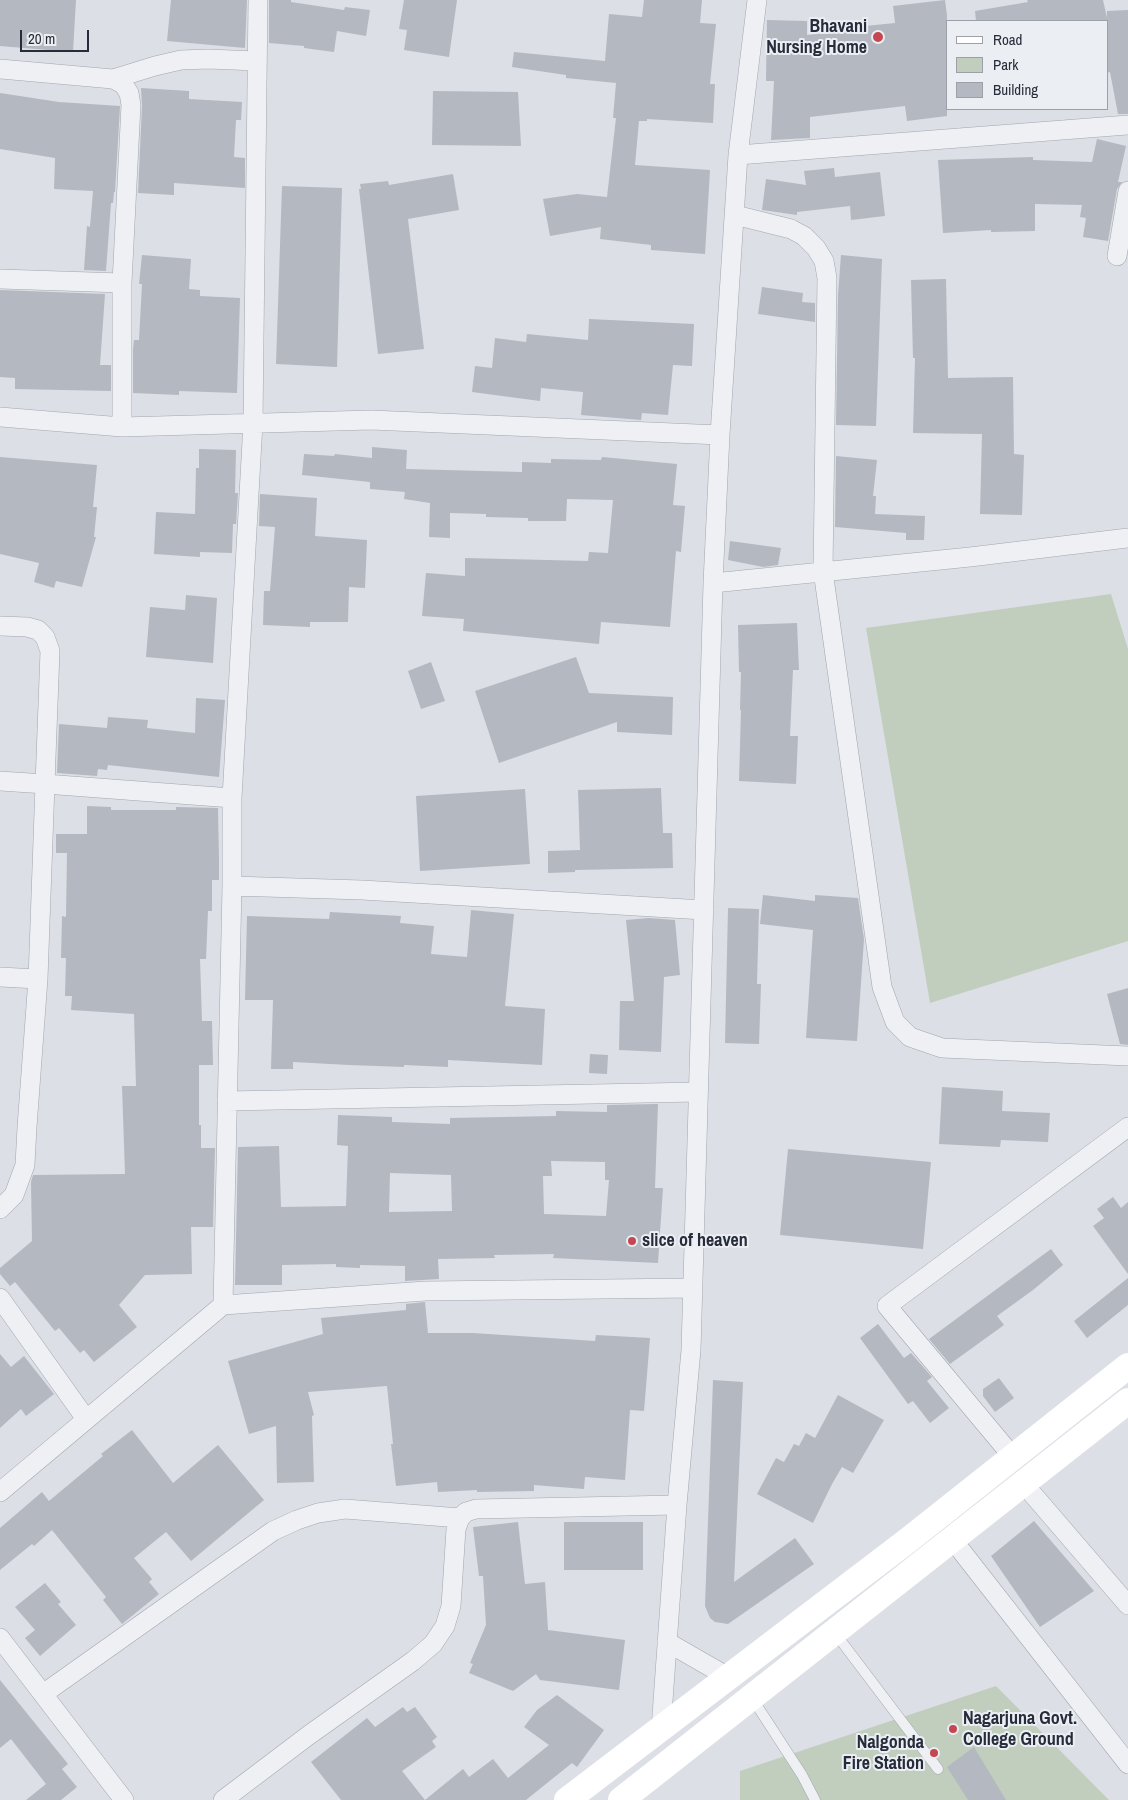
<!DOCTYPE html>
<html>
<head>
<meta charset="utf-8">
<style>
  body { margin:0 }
  #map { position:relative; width:1128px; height:1800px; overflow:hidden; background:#dcdfe5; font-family:"Archivo Narrow",sans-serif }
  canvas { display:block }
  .legend { position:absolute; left:946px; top:20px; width:162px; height:90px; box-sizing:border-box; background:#ebeef3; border:1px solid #9da0a9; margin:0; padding:6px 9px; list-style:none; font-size:15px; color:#272c3a }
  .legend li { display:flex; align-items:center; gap:10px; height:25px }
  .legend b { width:25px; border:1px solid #9da0a9 }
  .scale { position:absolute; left:20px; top:30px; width:69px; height:22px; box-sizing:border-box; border:2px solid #272c3a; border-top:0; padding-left:6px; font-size:15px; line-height:18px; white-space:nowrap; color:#272c3a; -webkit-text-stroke:4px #ebeef3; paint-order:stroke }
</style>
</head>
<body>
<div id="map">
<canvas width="1128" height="1800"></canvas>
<ul class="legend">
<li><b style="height:6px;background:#fff"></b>Road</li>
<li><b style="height:14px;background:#c1cebe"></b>Park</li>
<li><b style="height:14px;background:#b4b8c1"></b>Building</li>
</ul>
<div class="scale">20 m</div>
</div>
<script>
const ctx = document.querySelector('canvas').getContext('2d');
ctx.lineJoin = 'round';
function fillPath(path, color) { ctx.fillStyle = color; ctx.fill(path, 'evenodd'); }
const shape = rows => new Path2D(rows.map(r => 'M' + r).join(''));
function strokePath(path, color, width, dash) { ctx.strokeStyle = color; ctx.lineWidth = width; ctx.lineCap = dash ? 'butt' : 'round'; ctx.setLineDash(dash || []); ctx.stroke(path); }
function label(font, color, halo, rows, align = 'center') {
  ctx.font = font + ' "Archivo Narrow",sans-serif'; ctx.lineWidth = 4; ctx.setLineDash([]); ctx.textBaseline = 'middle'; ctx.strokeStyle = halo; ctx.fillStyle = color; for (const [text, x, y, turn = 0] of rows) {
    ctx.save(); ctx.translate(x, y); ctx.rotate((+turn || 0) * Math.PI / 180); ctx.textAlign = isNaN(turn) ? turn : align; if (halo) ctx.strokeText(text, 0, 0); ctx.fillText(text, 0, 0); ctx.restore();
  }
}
fillPath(shape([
  [1111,594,1128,649,1128,941,930,1003,866,628],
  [996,1686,1109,1800,740,1800,740,1771]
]), '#c1cebe');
fillPath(shape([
  [0,0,76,0,73,52,0,46],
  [171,0,247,0,245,48,167,41],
  [269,0,291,0,291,2,344,10,345,7,370,10,366,36,337,31,334,52,304,48,304,46,269,43],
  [404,0,457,0,449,57,404,50,407,30,399,29],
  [644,0,702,0,700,23,716,24,710,84,715,84,713,123,647,119,647,121,639,121,635,165,710,170,705,254,651,250,651,245,600,239,601,227,550,236,543,199,577,194,607,197,616,118,613,118,616,83,566,78,566,75,512,67,514,52,605,61,609,14,642,17],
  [945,0,947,15,947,116,907,121,905,106,810,117,810,138,771,140,774,81,766,81,767,20,807,21,807,35,866,29,865,26,895,23,893,6],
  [1027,0,1103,0,1107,18,1107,11,1128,10,1128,114,1118,114,1110,72,1107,73,1107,21,976,21,975,11,1028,2],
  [141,88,189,91,189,99,242,102,241,120,236,120,234,157,245,158,245,188,174,183,174,195,138,193,142,106],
  [433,91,518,92,521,146,432,145],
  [0,93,59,102,120,106,115,192,114,192,113,203,111,203,106,271,84,270,87,226,90,227,93,191,54,189,55,158,0,149],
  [1097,139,1126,146,1118,182,1122,182,1117,189,1108,241,1083,237,1086,218,1080,217,1082,205,1035,204,1035,231,991,232,991,230,943,233,938,160,1033,157,1033,160,1092,162],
  [834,168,835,177,880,172,885,216,851,220,850,206,797,212,797,215,762,210,766,179,806,185,804,171],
  [453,174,459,210,408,219,424,349,378,354,359,189,361,189,360,184,388,181,389,185],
  [282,186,342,188,337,367,276,364],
  [142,255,191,259,189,289,200,290,200,296,240,298,237,393,179,391,179,395,133,393,133,349,134,340,139,340,142,284,139,284],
  [841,255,882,259,876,426,836,425,838,295],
  [946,279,948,378,1013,377,1014,454,1024,455,1022,515,980,514,982,434,913,433,915,358,913,358,911,280],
  [762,287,803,293,802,302,815,303,815,322,758,314],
  [0,290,105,294,100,365,111,365,111,391,15,389,15,378,0,377],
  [589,319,694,324,692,366,673,365,668,415,642,413,641,420,581,415,583,392,541,388,540,401,472,392,475,366,492,368,495,338,526,342,527,334,588,340],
  [372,447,407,450,406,469,522,472,522,462,551,463,551,459,601,460,602,457,677,464,673,505,685,506,681,552,676,551,670,627,601,622,599,644,463,631,464,619,422,616,426,573,465,576,465,558,588,561,589,552,608,553,613,500,567,499,566,521,528,521,528,518,486,517,486,514,450,513,450,538,429,537,430,503,404,499,405,492,370,489,370,482,302,475,304,454,334,456,335,454,372,458],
  [199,449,236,450,235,493,238,493,236,524,233,524,232,553,200,552,200,557,154,554,156,512,195,514,196,468,199,468],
  [836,456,877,460,873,496,876,496,875,514,925,516,924,540,906,540,906,533,835,527],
  [0,457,97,465,93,507,97,507,94,537,96,537,82,587,56,581,54,588,34,582,39,563,0,554],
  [260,494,317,498,315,536,367,540,365,588,349,587,348,622,310,622,310,627,263,625,264,591,270,591,275,527,259,526],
  [730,541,781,548,778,565,763,567,728,560],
  [186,595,217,598,213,663,146,657,150,607,185,610],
  [797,623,799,670,793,670,790,736,798,736,796,784,739,781,741,710,740,710,741,672,739,672,738,625],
  [576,657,589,693,673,697,672,735,617,732,617,722,499,763,475,691],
  [431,662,445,701,421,709,408,671],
  [196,698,225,700,219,777,108,765,107,770,98,769,97,776,57,773,59,724,107,728,108,717,148,720,147,728,195,733],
  [661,788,663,833,672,833,673,868,575,870,575,872,548,873,548,851,580,850,578,790],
  [525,789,530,864,420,871,416,796],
  [87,806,111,807,111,810,176,810,176,807,218,808,219,860,219,880,212,880,212,911,208,911,206,959,200,959,202,1021,212,1021,213,1065,199,1065,199,1125,201,1125,201,1148,215,1148,213,1227,191,1227,192,1274,145,1275,119,1305,137,1327,94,1362,84,1350,80,1353,59,1328,55,1331,15,1282,10,1286,0,1274,0,1268,32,1241,31,1182,33,1175,125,1174,122,1086,136,1086,134,1014,71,1010,72,996,65,996,66,958,61,958,62,916,66,917,67,853,56,853,56,834,87,834],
  [763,895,815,901,815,895,858,898,864,939,857,1041,806,1038,813,930,760,924],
  [728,908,759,909,757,984,761,984,759,1044,725,1043],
  [471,910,514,914,505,1006,545,1009,542,1065,448,1060,448,1067,404,1065,404,1067,349,1065,293,1062,293,1069,271,1069,273,1000,245,1000,247,916,329,919,330,912,401,916,400,923,434,926,431,954,467,957],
  [649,918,675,920,680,975,664,977,661,1052,619,1050,620,1001,634,1001,626,920],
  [1128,988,1128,1045,1120,1044,1107,994],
  [590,1054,608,1055,607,1074,589,1073],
  [942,1087,1003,1091,1002,1111,1050,1113,1048,1142,1001,1140,1000,1147,939,1144],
  [658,1104,655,1188,663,1188,658,1263,553,1258,554,1254,494,1255,495,1258,438,1259,439,1279,405,1281,405,1266,360,1265,360,1268,336,1267,336,1264,282,1265,282,1285,235,1285,238,1147,279,1146,281,1207,346,1206,348,1146,337,1145,338,1115,392,1117,392,1122,450,1124,450,1118,556,1116,556,1111,607,1112,607,1105],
  [551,1161,605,1162,605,1180,609,1180,606,1216,544,1214,543,1176,552,1176],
  [390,1173,451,1175,452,1211,389,1212],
  [788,1149,931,1162,923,1249,780,1235],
  [1113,1197,1121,1208,1128,1202,1128,1274,1093,1226,1104,1218,1097,1209],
  [1051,1249,1063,1265,1033,1290,997,1316,1004,1325,950,1364,929,1339],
  [1128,1278,1128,1305,1087,1338,1074,1321],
  [425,1302,428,1333,473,1333,595,1341,596,1335,650,1338,644,1411,630,1410,625,1480,585,1477,584,1489,534,1485,534,1491,477,1492,477,1490,438,1492,437,1482,396,1486,391,1444,393,1444,387,1386,308,1392,314,1415,312,1416,314,1482,277,1483,276,1426,249,1434,228,1361,323,1334,321,1318,406,1310,406,1304],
  [878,1324,904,1358,911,1353,932,1377,927,1381,949,1408,930,1423,913,1401,908,1404,860,1338],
  [0,1354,11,1367,24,1356,54,1394,26,1416,21,1409,0,1428],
  [999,1378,1014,1398,995,1412,983,1396,983,1389],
  [713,1380,743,1382,734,1582,795,1538,814,1564,728,1624,715,1622,710,1618,705,1606],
  [838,1395,884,1420,853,1473,842,1467,832,1484,813,1523,757,1494,776,1458,784,1462,794,1444,799,1446,806,1433,815,1438],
  [132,1430,173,1483,218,1445,264,1500,191,1561,166,1532,134,1558,152,1579,149,1582,159,1594,122,1624,103,1600,106,1597,52,1530,34,1546,32,1544,0,1570,0,1528,42,1492,49,1501,103,1456,101,1454],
  [1034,1521,1094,1591,1040,1627,991,1556],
  [518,1522,525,1584,545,1582,548,1630,625,1640,619,1690,540,1680,536,1674,513,1691,469,1673,473,1664,470,1663,486,1625,483,1576,479,1576,473,1527],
  [564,1522,643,1522,643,1570,564,1570],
  [45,1583,61,1602,58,1604,76,1625,40,1656,25,1638,35,1630,15,1607],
  [0,1680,68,1764,62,1769,77,1787,61,1800,26,1800,46,1784,11,1739,0,1748],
  [557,1695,604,1730,577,1767,572,1763,526,1800,341,1800,311,1762,367,1718,375,1727,403,1707,407,1712,415,1707,437,1737,432,1741,436,1747,402,1771,425,1800,463,1769,469,1777,493,1759,508,1778,549,1745,524,1727,537,1710],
  [974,1747,1006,1800,968,1800,947,1767]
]), '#b4b8c1');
const lane = shape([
  [835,1633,938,1769],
  [752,1698,802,1775,815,1800]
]);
const street = shape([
  [258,0,253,423,232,798,232,886,362,890,704,910],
  [0,69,113,79,123,84,129,93,131,105,122,283,122,427,371,420,720,435],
  [113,79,155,66,181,60,208,59,257,61],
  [738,155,1128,125],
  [735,215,791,229,804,236,816,248,824,261,827,278,823,571,882,987,895,1022,910,1037,942,1048,1128,1056],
  [1117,256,1128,191],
  [0,279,122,283],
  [0,417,122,427],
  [713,583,970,557,1128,538],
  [0,626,27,627,38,630,45,637,50,651,45,784,232,798],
  [0,781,45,784,38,979,27,1127,25,1165,14,1195,0,1209],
  [0,977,38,979],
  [227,1101,698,1092],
  [0,1298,86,1419],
  [223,1305,232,886],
  [1013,1457,887,1306,1128,1127],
  [1023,1483,1128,1605],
  [0,1492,223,1305,426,1291,693,1288],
  [952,1539,1128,1764],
  [0,1638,124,1800],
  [667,1642,728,1677],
  [43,1694,273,1531,297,1520,318,1513,345,1509,460,1518],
  [661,1729,677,1505,691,1350,713,583,720,435,738,155,757,0],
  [223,1800,309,1735,413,1661,433,1644,445,1626,451,1606,456,1529,460,1518,466,1512,476,1509,677,1505]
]);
strokePath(lane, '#a2a6ae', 11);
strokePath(street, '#a2a6ae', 20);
strokePath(lane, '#eef0f4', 10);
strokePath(street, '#eef0f4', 19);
strokePath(shape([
  [567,1800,907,1541,1128,1366],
  [621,1800,1128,1401]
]), '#fff', 26);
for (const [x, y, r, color] of [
  [878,37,6,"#c34852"],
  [632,1241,5,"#c34852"],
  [953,1729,5,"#c34852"],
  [934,1753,5,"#c34852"]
]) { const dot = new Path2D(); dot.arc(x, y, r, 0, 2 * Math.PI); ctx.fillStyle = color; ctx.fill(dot); strokePath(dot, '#ebeef3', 2); }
label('bold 18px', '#272c3a', '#ebeef3', [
  ["Bhavani",867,27],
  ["Nursing Home",867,48],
  ["slice of heaven",642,1241,"left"],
  ["Nagarjuna Govt.",963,1719,"left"],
  ["College Ground",963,1740,"left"],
  ["Nalgonda",924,1743],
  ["Fire Station",924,1764]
], 'right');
</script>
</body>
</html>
